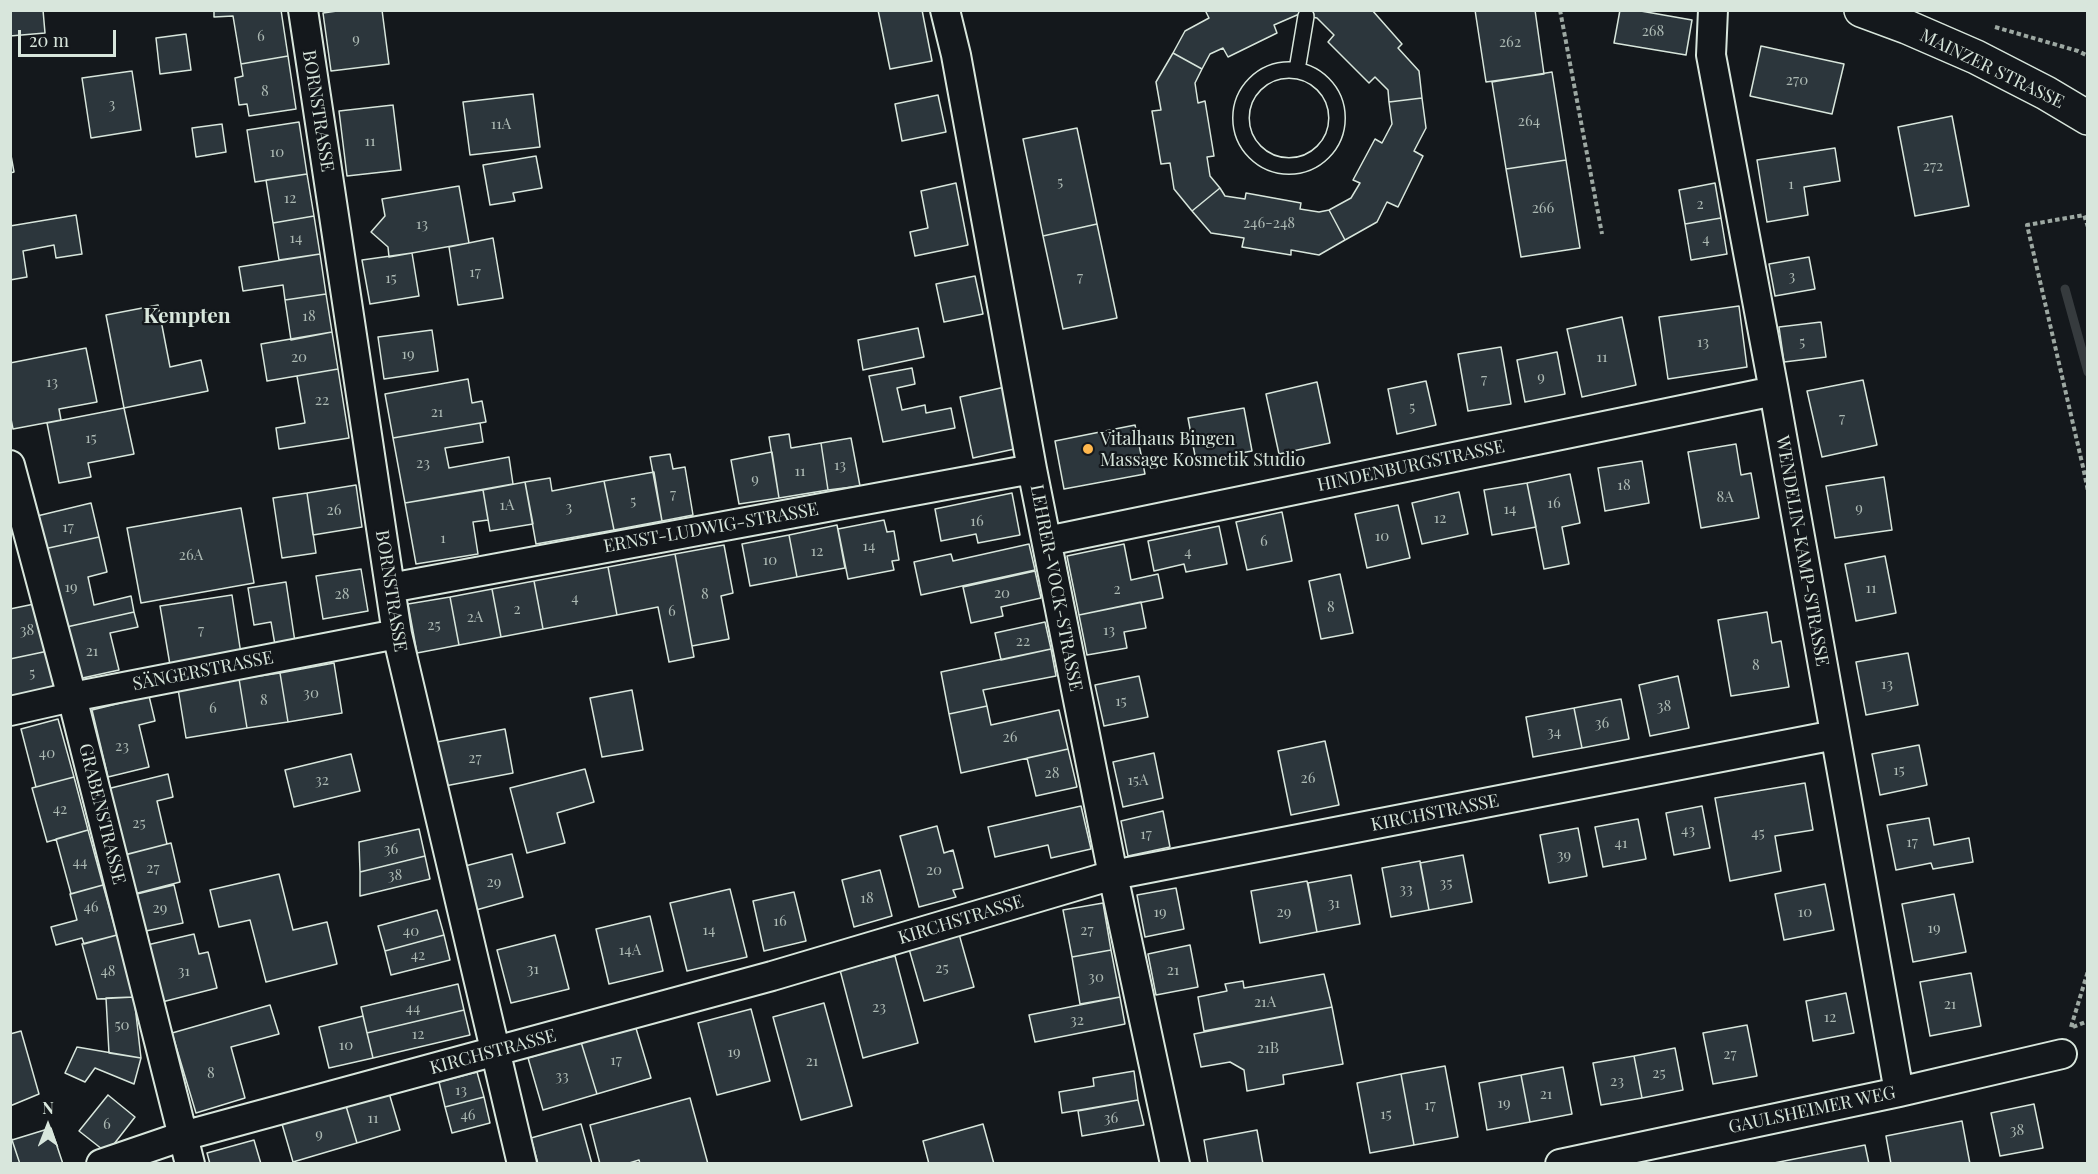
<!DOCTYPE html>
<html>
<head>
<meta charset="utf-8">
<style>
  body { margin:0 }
  #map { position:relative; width:2098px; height:1174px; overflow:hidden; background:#14181c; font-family:"Playfair Display",serif }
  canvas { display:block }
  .frame { position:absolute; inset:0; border:12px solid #d8e6dc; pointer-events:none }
  .north { position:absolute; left:18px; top:1096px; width:60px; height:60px; -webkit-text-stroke:4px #14181c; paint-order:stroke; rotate:0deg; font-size:16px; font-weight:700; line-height:24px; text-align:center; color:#d8e6dc }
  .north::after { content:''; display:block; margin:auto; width:21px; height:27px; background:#d8e6dc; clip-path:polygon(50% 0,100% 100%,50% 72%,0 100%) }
  .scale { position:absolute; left:18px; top:30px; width:98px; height:27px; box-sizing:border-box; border:3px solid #d8e6dc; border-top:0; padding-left:8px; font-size:18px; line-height:21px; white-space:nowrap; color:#d8e6dc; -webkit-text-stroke:4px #14181c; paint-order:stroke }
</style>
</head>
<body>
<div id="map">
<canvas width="2098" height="1174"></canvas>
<div class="frame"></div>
<div class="north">N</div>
<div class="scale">20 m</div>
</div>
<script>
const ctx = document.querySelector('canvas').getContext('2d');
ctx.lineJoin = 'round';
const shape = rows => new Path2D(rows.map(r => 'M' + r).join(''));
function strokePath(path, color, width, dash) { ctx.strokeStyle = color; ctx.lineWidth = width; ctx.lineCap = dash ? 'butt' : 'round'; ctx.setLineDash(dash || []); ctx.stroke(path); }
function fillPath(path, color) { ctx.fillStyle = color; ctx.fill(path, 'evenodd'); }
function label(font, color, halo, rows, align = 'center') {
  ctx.font = font + ' "Playfair Display",serif'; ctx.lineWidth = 4.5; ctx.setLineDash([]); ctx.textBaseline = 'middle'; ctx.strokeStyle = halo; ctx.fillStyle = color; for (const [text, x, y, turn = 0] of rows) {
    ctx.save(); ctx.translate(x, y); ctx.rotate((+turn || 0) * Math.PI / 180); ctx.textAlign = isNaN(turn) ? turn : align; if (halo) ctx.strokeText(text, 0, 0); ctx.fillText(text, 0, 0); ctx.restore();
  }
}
strokePath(shape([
  [2065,289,2088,372]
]), '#363b3e', 9);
const building = shape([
  [10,10,43,10,45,33,10,36,10,10],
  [214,10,281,10,288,56,241,64,233,16,214,17,214,10],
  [344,10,382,10,389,64,331,71,323,13,344,10],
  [878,10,922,10,932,61,890,69,878,10],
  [1205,10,1307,10,1306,16,1297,15,1274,25,1277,33,1228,57,1223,48,1210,54,1202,69,1173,53,1185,31,1209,18,1205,10],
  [1307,10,1372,10,1402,44,1398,48,1419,71,1422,98,1389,102,1388,90,1375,77,1369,83,1328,42,1334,35,1317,18,1306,16,1307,10],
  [1475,10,1535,10,1544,74,1486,82,1475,10],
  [1620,10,1635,10,1692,20,1686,55,1614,43,1620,10],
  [186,34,191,70,160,74,156,38,186,34],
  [1761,46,1844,64,1832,114,1750,96,1761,46],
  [1173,53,1202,69,1195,83,1198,103,1205,101,1214,156,1207,157,1210,176,1220,188,1192,211,1174,189,1170,163,1161,164,1152,111,1161,110,1156,82,1173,53],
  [288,56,296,109,249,116,247,104,239,105,235,78,243,76,241,64,288,56],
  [132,71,141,130,91,138,82,78,132,71],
  [1552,72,1566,160,1506,169,1492,82,1552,72],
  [533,94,540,147,470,155,463,102,533,94],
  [938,95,946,132,902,141,895,104,938,95],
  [1422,98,1426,128,1414,151,1423,156,1398,207,1387,202,1377,222,1345,240,1329,210,1351,198,1360,183,1353,180,1375,139,1382,143,1392,124,1389,102,1422,98],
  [393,105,401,170,347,176,339,111,393,105],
  [1952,116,1969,206,1915,216,1898,127,1952,116],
  [299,122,307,174,255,182,247,130,299,122],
  [222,124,226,152,196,157,192,128,222,124],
  [1077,128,1097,224,1043,236,1023,139,1077,128],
  [1835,148,1840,181,1804,187,1808,215,1767,222,1757,160,1835,148],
  [10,150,14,172,10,173,10,150],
  [536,156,542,188,513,193,515,201,490,205,483,165,536,156],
  [1566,160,1580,248,1521,257,1506,169,1566,160],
  [307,174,314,216,273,223,266,180,307,174],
  [956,183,968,245,915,256,910,232,928,228,921,191,956,183],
  [1715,183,1721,218,1685,224,1679,190,1715,183],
  [459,186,469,243,389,257,388,247,371,232,385,216,382,199,459,186],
  [1220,188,1225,196,1245,199,1246,193,1301,203,1300,209,1319,212,1329,210,1345,240,1319,255,1291,250,1291,255,1242,247,1244,238,1211,233,1192,211,1220,188],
  [76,215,82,254,56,258,54,245,23,251,27,277,10,280,10,226,76,215],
  [314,216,320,254,279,260,273,223,314,216],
  [1721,218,1727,254,1691,260,1685,224,1721,218],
  [1097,224,1117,318,1063,329,1043,236,1097,224],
  [493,238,503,298,458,305,449,247,493,238],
  [412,253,419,296,370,304,362,260,412,253],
  [320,254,326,294,285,300,283,285,243,291,239,267,320,254],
  [1809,257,1815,289,1775,296,1769,264,1809,257],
  [975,276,983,314,944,322,936,284,975,276],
  [326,294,332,332,291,340,285,300,326,294],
  [158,305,170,367,201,360,208,391,124,408,106,315,158,305],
  [1739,306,1747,367,1668,379,1659,317,1739,306],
  [1622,317,1636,385,1582,397,1567,329,1622,317],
  [1821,322,1826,357,1784,362,1779,327,1821,322],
  [918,328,924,357,863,370,858,340,918,328],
  [432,330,438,371,384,379,378,337,432,330],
  [332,332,338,369,267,381,261,344,332,332],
  [1501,347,1511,404,1468,411,1458,354,1501,347],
  [86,348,97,402,59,409,61,420,13,429,10,414,10,363,86,348],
  [1557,352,1565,394,1525,402,1517,360,1557,352],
  [912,368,915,384,897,388,902,410,925,405,926,413,951,408,955,428,883,442,869,376,912,368],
  [338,369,349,438,279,449,276,428,305,423,297,376,338,369],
  [468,379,472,403,482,401,486,422,393,438,385,394,468,379],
  [1863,380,1877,445,1822,457,1807,391,1863,380],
  [1426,381,1436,425,1397,434,1388,389,1426,381],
  [1317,382,1330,443,1279,454,1266,394,1317,382],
  [1005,387,1019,448,973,458,960,397,1005,387],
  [124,408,134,454,88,463,91,477,59,483,47,423,124,408],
  [1244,408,1252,451,1196,461,1188,418,1244,408],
  [480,423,483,442,445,448,449,468,509,457,513,484,405,503,393,438,480,423],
  [1135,425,1145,474,1064,489,1055,441,1135,425],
  [789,434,791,448,821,443,828,490,779,498,769,437,789,434],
  [851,438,860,486,828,490,821,443,851,438],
  [1736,444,1741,475,1751,473,1759,518,1701,528,1688,452,1736,444],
  [772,452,779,498,739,504,731,460,772,452],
  [670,454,673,469,685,467,693,515,662,521,650,457,670,454],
  [1642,461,1649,503,1605,511,1598,468,1642,461],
  [654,472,662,521,614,530,604,481,654,472],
  [1570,474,1580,523,1562,527,1569,564,1544,569,1527,483,1570,474],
  [1884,477,1892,530,1835,538,1826,486,1884,477],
  [550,478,552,491,604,481,614,530,536,544,525,482,550,478],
  [525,482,533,524,490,531,483,490,525,482],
  [1527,483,1536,527,1492,535,1484,490,1527,483],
  [356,485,362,527,313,535,307,493,356,485],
  [483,490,488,520,473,522,478,554,416,564,405,503,483,490],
  [1459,492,1468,534,1422,544,1412,503,1459,492],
  [307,493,316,553,282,558,273,498,307,493],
  [1012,493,1020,535,978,543,976,534,941,541,935,509,1012,493],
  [91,503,99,537,44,549,37,516,91,503],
  [1398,505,1410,558,1367,568,1355,514,1398,505],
  [241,508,254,583,141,603,127,528,241,508],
  [1282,512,1292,561,1247,570,1236,522,1282,512],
  [884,520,887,532,894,531,899,560,892,561,894,570,848,579,838,529,884,520],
  [837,525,845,568,797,577,789,535,837,525],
  [1219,526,1227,564,1186,572,1184,564,1154,571,1148,541,1219,526],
  [789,535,797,577,750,586,742,544,789,535],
  [99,537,107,572,88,577,94,605,131,596,134,612,62,628,44,549,99,537],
  [1029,544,1035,570,921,595,914,562,951,554,953,561,1029,544],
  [1124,544,1131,580,1158,574,1163,598,1079,615,1067,556,1124,544],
  [724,545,733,593,721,596,729,639,692,646,675,554,724,545],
  [675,554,694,657,669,662,658,607,617,615,608,567,675,554],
  [1885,556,1896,613,1856,621,1845,564,1885,556],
  [608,567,617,615,543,629,534,581,608,567],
  [361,569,368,611,323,619,316,576,361,569],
  [1035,571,1041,598,1001,607,1003,616,971,623,963,587,1035,571],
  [1340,574,1353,633,1321,639,1309,581,1340,574],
  [534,581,543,629,501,637,492,589,534,581],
  [286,582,295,642,275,645,271,622,254,625,248,588,286,582],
  [492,589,501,637,459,645,450,597,492,589],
  [232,595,241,654,170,665,160,606,232,595],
  [450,597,459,645,417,653,408,604,450,597],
  [1141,602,1146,628,1124,632,1127,648,1087,655,1079,615,1141,602],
  [39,603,48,651,10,659,10,609,39,603],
  [134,612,138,627,110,633,119,670,78,679,62,628,134,612],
  [1767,612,1772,643,1781,641,1789,687,1731,696,1718,620,1767,612],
  [1045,622,1051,649,1001,660,995,633,1045,622],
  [1051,649,1056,676,983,690,987,706,949,714,941,672,1051,649],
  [48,651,56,688,10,697,10,659,48,651],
  [1908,653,1918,705,1866,715,1856,662,1908,653],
  [334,663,342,713,288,722,280,673,334,663],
  [280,673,288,722,247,728,239,679,280,673],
  [1139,676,1148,717,1104,726,1095,685,1139,676],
  [1678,676,1689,728,1650,736,1639,685,1678,676],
  [239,679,247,728,186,738,178,689,239,679],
  [632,690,643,750,602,757,590,698,632,690],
  [149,696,155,721,139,725,149,767,108,777,92,710,149,696],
  [1621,699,1629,739,1582,748,1574,708,1621,699],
  [987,706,991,725,1059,710,1068,749,961,773,949,714,987,706],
  [1574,708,1582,748,1533,757,1526,717,1574,708],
  [58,719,74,777,36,787,21,729,58,719],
  [505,729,513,773,445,786,437,742,505,729],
  [1325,741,1339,805,1291,815,1278,751,1325,741],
  [1919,745,1927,785,1880,795,1872,754,1919,745],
  [1068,749,1077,787,1036,796,1027,758,1068,749],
  [1154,753,1163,798,1123,807,1113,762,1154,753],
  [351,754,360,791,294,807,285,770,351,754],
  [585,769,594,802,557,813,565,843,527,853,510,788,585,769],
  [168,774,173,797,157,801,167,844,124,855,107,789,168,774],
  [74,777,88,830,47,842,32,788,74,777],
  [1805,783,1813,830,1775,836,1781,871,1730,881,1715,798,1805,783],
  [1081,806,1091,849,1051,858,1048,845,995,857,988,827,1081,806],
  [1702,806,1710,848,1674,855,1666,813,1702,806],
  [1163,811,1170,847,1128,856,1121,821,1163,811],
  [1929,818,1934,845,1969,838,1973,862,1933,869,1931,863,1896,870,1887,825,1929,818],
  [1638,819,1646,859,1603,867,1595,827,1638,819],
  [937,826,944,853,953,850,963,888,953,890,956,897,919,907,900,836,937,826],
  [1578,828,1587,876,1549,883,1540,835,1578,828],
  [419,829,425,856,360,872,359,842,419,829],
  [88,830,103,885,71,894,56,839,88,830],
  [171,843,180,882,134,894,125,855,171,843],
  [512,854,523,897,476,910,465,866,512,854],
  [1463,855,1472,902,1429,910,1420,863,1463,855],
  [425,856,430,879,360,896,360,872,425,856],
  [1420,861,1429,910,1391,917,1382,868,1420,861],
  [880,870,892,916,854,927,842,880,880,870],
  [279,874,293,930,327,922,337,964,266,982,250,920,219,927,210,890,279,874],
  [1351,875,1360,924,1317,932,1308,883,1351,875],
  [1307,881,1317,932,1260,943,1251,891,1307,881],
  [1825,884,1834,930,1784,940,1775,894,1825,884],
  [103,885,117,935,84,944,82,938,56,945,51,927,77,920,70,894,103,885],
  [174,885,183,923,146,931,137,894,174,885],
  [1176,888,1184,929,1145,937,1137,895,1176,888],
  [730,889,747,957,687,971,670,903,730,889],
  [794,892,806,941,764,951,753,901,794,892],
  [1954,894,1966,952,1913,962,1902,904,1954,894],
  [1103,903,1111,950,1072,957,1063,910,1103,903],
  [437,910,444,935,385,951,378,926,437,910],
  [650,916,663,971,609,984,596,929,650,916],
  [194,934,199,954,208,952,217,988,162,1002,147,945,194,934],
  [959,934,974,987,924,1001,909,949,959,934],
  [117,935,134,997,97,999,82,944,117,935],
  [444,935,450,960,391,975,385,951,444,935],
  [555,935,569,989,511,1003,497,950,555,935],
  [1190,945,1198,987,1156,995,1148,954,1190,945],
  [1111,950,1120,997,1080,1004,1072,957,1111,950],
  [895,956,918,1043,863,1058,840,970,895,956],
  [1971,973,1981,1026,1930,1036,1920,982,1971,973],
  [1324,974,1332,1007,1204,1031,1198,997,1227,991,1225,984,1243,981,1244,988,1324,974],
  [458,984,464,1010,367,1033,361,1007,458,984],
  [1846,993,1854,1033,1813,1041,1806,1001,1846,993],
  [134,997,141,1058,109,1053,106,998,134,997],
  [1120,997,1125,1024,1035,1042,1029,1015,1120,997],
  [824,1003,852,1106,801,1120,773,1017,824,1003],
  [270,1005,279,1034,231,1047,245,1098,196,1113,172,1033,270,1005],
  [1332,1007,1343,1064,1283,1075,1284,1084,1247,1091,1244,1070,1230,1062,1201,1067,1194,1034,1332,1007],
  [751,1009,770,1081,717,1095,698,1023,751,1009],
  [464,1010,470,1035,373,1058,367,1033,464,1010],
  [363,1016,373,1058,329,1068,319,1027,363,1016],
  [635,1025,651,1078,597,1094,581,1042,635,1025],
  [1747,1025,1757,1076,1713,1084,1703,1033,1747,1025],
  [21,1031,39,1094,10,1106,10,1034,21,1031],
  [581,1042,597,1094,543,1110,528,1058,581,1042],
  [77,1047,141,1058,134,1084,95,1068,85,1082,65,1073,77,1047],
  [1675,1048,1683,1090,1642,1098,1634,1056,1675,1048],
  [1634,1056,1642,1098,1601,1105,1593,1063,1634,1056],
  [1445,1066,1458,1137,1414,1145,1401,1074,1445,1066],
  [1563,1067,1572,1114,1530,1122,1521,1075,1563,1067],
  [1134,1071,1138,1100,1062,1113,1059,1092,1094,1086,1093,1078,1134,1071],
  [477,1072,484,1097,445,1107,439,1082,477,1072],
  [1401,1074,1414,1145,1370,1153,1357,1083,1401,1074],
  [1521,1075,1530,1122,1487,1130,1479,1083,1521,1075],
  [389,1093,400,1130,357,1143,346,1106,389,1093],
  [108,1095,135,1117,107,1153,79,1131,108,1095],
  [484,1097,490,1123,452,1133,445,1107,484,1097],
  [690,1098,708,1164,640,1164,639,1160,626,1164,600,1164,590,1125,690,1098],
  [1138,1100,1144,1125,1082,1136,1078,1111,1138,1100],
  [2034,1104,2043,1148,2000,1156,1991,1113,2034,1104],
  [346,1106,357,1143,293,1162,282,1124,346,1106],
  [1962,1121,1970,1164,1891,1164,1886,1136,1962,1121],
  [581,1124,592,1164,538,1164,531,1138,581,1124],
  [983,1124,994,1164,929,1164,923,1141,983,1124],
  [51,1128,63,1164,20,1164,12,1140,51,1128],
  [1257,1130,1263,1164,1208,1164,1204,1140,1257,1130],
  [10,1134,20,1164,10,1164,10,1134],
  [254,1140,261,1164,210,1164,207,1153,254,1140],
  [1865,1145,1869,1164,1769,1164,1865,1145]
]);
fillPath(building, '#2c363c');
strokePath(building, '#d8e6dc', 1.5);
const lane = shape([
  [1297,70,1306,16],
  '1241 118a48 48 0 1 1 96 0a48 48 0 1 1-96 0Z'
]);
const street = shape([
  [303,10,397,634,522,1164],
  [945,10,956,55,1032,469,1113,875,1175,1164],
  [1713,10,1711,55,1774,391,1899,1092],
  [10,465,72,697,190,1164],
  [1047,541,1774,391],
  [390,588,1032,469],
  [10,711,72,697,397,634],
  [101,1164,183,1136,772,976,1113,875,1835,735],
  [1560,1164,1899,1092,2062,1054]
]);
const secondary = shape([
  [1861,10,1907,27,1976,57,2046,93,2088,118]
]);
strokePath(lane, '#d8e6dc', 18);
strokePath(street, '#d8e6dc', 32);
strokePath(secondary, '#d8e6dc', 36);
strokePath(shape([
  [1560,10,1602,234],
  [1995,27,2078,51,2088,56],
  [2088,227,2084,215,2027,225,2083,467,2088,491],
  [2071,1027,2088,971],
  [2073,1027,2088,1021]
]), '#9da8a2', 4, [4.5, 3]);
strokePath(lane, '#14181c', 15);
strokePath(street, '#14181c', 28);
strokePath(secondary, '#14181c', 33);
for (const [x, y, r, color] of [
  [1088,449,6,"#ffb74d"]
]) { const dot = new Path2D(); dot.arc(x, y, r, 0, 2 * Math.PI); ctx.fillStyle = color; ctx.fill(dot); strokePath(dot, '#14181c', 2); }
label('15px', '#adbab4', null, [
  ["268",1653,31],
  ["6",261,36],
  ["9",356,39],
  ["262",1510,42],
  ["270",1797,80],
  ["8",265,91],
  ["3",112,104],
  ["264",1529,121],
  ["11A",501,124],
  ["11",370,141],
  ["10",277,152],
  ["272",1933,166],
  ["5",1060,182],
  ["1",1791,184],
  ["12",290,198],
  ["2",1700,204],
  ["266",1543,208],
  ["246-248",1269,223],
  ["13",422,224],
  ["14",296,238],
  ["4",1706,239],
  ["17",475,272],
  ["3",1792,276],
  ["7",1080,277],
  ["15",391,278],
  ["18",309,316],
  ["13",1703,342],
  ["5",1802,342],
  ["19",408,354],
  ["20",299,357],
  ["11",1602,357],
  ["9",1541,377],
  ["7",1484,379],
  ["13",52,382],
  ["22",322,400],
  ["5",1412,407],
  ["21",437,412],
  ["7",1842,418],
  ["15",91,438],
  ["23",423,463],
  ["13",840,465],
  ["11",800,471],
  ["9",755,479],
  ["18",1624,485],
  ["7",673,494],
  ["8A",1725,497],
  ["5",633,501],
  ["16",1554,503],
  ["1A",507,505],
  ["3",569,507],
  ["9",1859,508],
  ["14",1510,509],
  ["26",334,510],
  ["12",1440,518],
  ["16",977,521],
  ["17",68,527],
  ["10",1382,536],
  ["1",443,538],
  ["6",1264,541],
  ["14",869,546],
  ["12",817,551],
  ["4",1188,552],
  ["26A",191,555],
  ["10",770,560],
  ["19",71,587],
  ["11",1871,588],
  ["2",1117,589],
  ["20",1002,593],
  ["28",342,594],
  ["8",705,594],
  ["4",575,598],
  ["8",1331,607],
  ["2",517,609],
  ["6",672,611],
  ["2A",475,617],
  ["25",434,625],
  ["38",27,630],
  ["7",201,630],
  ["13",1109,630],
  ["22",1023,641],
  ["21",92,651],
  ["8",1756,665],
  ["5",32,673],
  ["13",1887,684],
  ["30",311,693],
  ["8",264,700],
  ["15",1121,701],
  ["38",1664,706],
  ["6",213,708],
  ["36",1602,723],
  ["34",1554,732],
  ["26",1010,737],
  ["23",122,746],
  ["40",47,753],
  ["27",475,758],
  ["15",1899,770],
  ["28",1052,773],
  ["26",1308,778],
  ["32",322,780],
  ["15A",1138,780],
  ["42",60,809],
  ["25",139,823],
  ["43",1688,830],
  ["45",1758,833],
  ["17",1146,834],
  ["17",1912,842],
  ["41",1621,843],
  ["36",391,849],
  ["39",1564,855],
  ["44",80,862],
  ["27",153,868],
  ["20",934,870],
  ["38",395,875],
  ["29",494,882],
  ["35",1446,883],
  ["33",1406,889],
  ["18",867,898],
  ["31",1334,903],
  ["46",91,907],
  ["29",160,908],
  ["19",1160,912],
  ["29",1284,912],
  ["10",1805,912],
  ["16",780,921],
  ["19",1934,928],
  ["14",709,930],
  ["27",1087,930],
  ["40",411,931],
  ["14A",630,950],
  ["42",418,955],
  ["25",942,968],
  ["31",533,969],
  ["21",1173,970],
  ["48",108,971],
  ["31",184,971],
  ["30",1096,977],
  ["21A",1265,1002],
  ["21",1950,1004],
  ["23",879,1007],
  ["44",413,1008],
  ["12",1830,1017],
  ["32",1077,1020],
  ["50",122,1025],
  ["12",418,1034],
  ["10",346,1045],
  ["21B",1268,1048],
  ["19",734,1052],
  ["27",1730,1054],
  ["17",616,1060],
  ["21",812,1061],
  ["8",211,1073],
  ["25",1659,1073],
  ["33",562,1076],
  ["23",1617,1081],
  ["13",461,1090],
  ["21",1546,1094],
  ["19",1504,1103],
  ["17",1430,1105],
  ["15",1386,1114],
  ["46",468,1115],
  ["11",373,1118],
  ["36",1111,1118],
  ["6",107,1124],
  ["38",2017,1130],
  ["9",319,1134]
]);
label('18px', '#d8e6dc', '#14181c', [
  ["MAINZER STRASSE",1992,69,26],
  ["BORNSTRASSE",318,111,81],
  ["HINDENBURGSTRASSE",1411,466,-12],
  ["ERNST-LUDWIG-STRASSE",711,528,-10],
  ["WENDELIN-KAMP-STRASSE",1802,551,80],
  ["LEHRER-VOCK-STRASSE",1056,588,79],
  ["BORNSTRASSE",391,591,81],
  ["SÄNGERSTRASSE",203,671,-11],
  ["KIRCHSTRASSE",1435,813,-11],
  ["GRABENSTRASSE",102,814,76],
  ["KIRCHSTRASSE",961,920,-17],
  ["KIRCHSTRASSE",493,1052,-15],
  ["GAULSHEIMER WEG",1812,1110,-12]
]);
label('18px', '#d8e6dc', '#14181c', [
  ["Vitalhaus Bingen",1100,439],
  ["Massage Kosmetik Studio",1100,460]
], 'left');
label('bold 21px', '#d8e6dc', '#14181c', [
  ["Kempten",187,316]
]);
</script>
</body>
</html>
